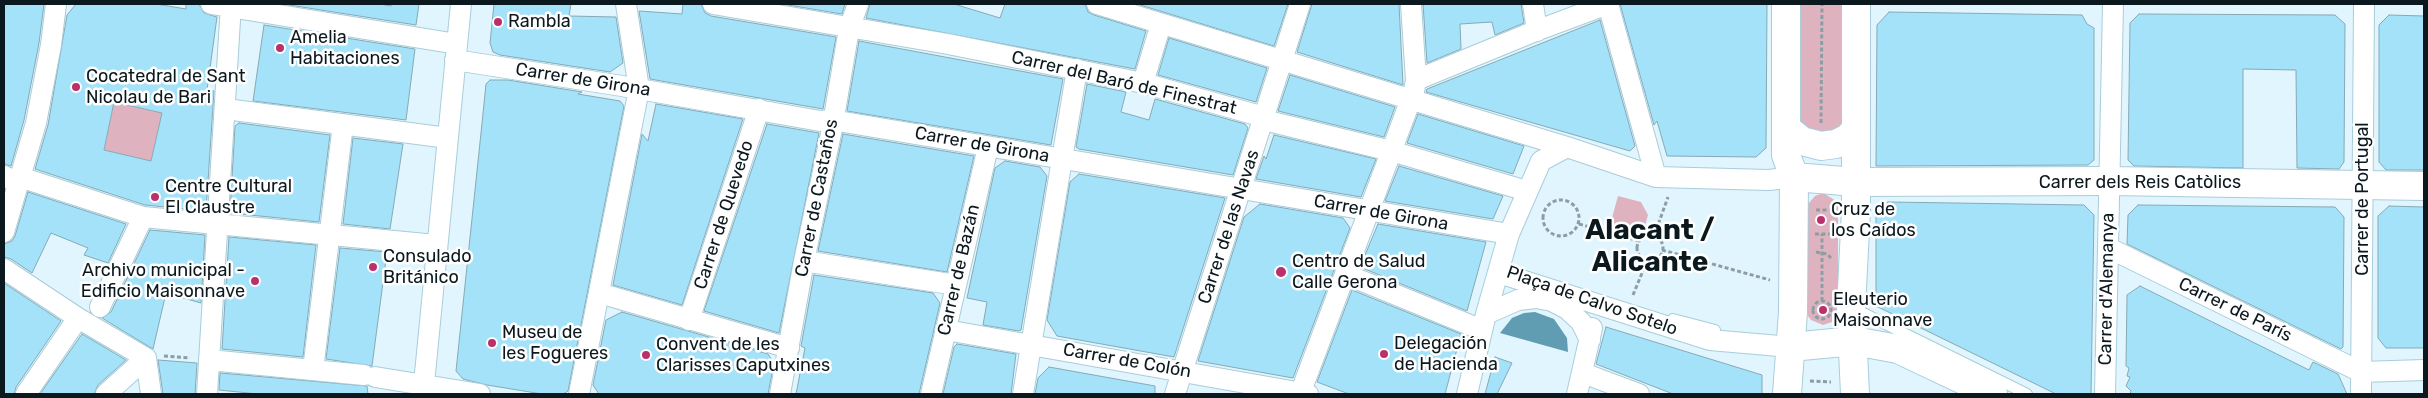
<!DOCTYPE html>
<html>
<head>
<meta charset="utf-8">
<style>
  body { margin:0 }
  #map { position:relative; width:2428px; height:398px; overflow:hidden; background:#e0f5fd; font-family:Rubik,sans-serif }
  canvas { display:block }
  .frame { position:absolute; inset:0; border:5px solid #0b181d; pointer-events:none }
</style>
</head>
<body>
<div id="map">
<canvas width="2428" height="398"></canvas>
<div class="frame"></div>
</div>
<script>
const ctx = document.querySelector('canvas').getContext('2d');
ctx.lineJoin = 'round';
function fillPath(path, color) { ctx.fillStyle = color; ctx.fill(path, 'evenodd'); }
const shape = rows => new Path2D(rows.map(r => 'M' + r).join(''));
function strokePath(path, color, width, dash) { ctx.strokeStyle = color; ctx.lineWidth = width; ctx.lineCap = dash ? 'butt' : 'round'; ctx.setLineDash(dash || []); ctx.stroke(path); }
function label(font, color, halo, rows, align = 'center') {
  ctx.font = font + ' Rubik,sans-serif'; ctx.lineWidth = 5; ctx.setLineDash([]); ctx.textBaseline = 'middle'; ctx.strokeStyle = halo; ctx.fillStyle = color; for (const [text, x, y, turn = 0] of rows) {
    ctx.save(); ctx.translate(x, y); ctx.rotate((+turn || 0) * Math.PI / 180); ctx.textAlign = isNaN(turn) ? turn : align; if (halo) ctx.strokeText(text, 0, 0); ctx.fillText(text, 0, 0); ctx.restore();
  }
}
fillPath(shape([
  [1797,4,1845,4,1845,128,1839,138,1797,127],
  [114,102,162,113,151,161,104,150],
  [1823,193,1838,202,1838,313,1835,321,1823,325,1811,320,1808,316,1808,204,1815,196],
  [1618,196,1641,202,1648,215,1644,229,1635,237,1609,229]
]), '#deb2bf');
fillPath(shape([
  [1535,312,1554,319,1567,338,1568,352,1500,333,1512,318,1524,313]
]), '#609db2');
const building = shape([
  [4,4,44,4,39,43,24,120,11,166,4,164,4,4],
  [76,4,156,4,186,9,186,4,199,4,204,13,217,17,207,90,214,91,206,211,145,205,35,169,48,125,67,15,76,4],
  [114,102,162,113,151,161,104,150,114,102],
  [283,4,380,4,391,6,391,4,419,4,416,25,283,4],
  [494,4,571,4,569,16,616,17,623,63,610,72,500,55,493,52,490,43,494,4],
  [683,4,701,4,705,13,711,16,836,37,823,109,650,79,639,11,682,14,683,4],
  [782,4,845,4,842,14,782,4],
  [870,4,954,4,1000,18,1005,4,1085,4,1088,12,1094,15,1146,31,1135,69,866,18,870,4],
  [1137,4,1288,4,1274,46,1137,4],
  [1312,4,1399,4,1403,85,1297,52,1312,4],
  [1423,4,1521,4,1524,23,1495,35,1492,22,1460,24,1461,49,1427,63,1423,4],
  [1620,4,1767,4,1766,148,1756,157,1667,156,1657,121,1654,125,1620,4],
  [1889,12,2082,15,2087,24,2094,28,2094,160,2088,165,1876,166,1877,25,1889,12],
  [2139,14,2335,15,2345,24,2344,162,2339,169,2297,168,2296,70,2243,69,2243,168,2134,166,2128,160,2130,23,2139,14],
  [2389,15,2424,16,2424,170,2386,170,2379,162,2379,25,2389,15],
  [1600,20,1635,146,1630,151,1426,92,1427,89,1600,20],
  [264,25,415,49,406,120,253,101,264,25],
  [1169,38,1267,68,1256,102,1158,75,1169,38],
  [859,41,1063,79,1051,145,847,111,859,41],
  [1290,75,1395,107,1384,137,1278,111,1290,75],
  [490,80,508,80,582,92,578,94,620,101,624,106,568,391,563,394,542,394,487,385,463,379,456,371,481,133,486,84,490,80],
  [1087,84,1126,92,1121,112,1149,120,1155,99,1245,124,1248,128,1233,175,1079,149,1076,147,1087,84],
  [656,104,743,119,682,305,613,285,642,134,648,141,656,104],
  [1418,114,1524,146,1513,174,1407,143,1418,114],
  [239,123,330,135,319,222,230,213,235,126,239,123],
  [767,124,819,133,779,333,704,311,767,124],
  [843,134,974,156,947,272,818,251,843,134],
  [1274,135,1376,159,1361,197,1256,179,1264,156,1266,159,1274,135],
  [353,138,403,144,390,229,343,224,353,138],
  [1005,161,1040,167,1047,176,1021,330,1019,331,983,325,987,302,967,298,995,168,1005,161],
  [1399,166,1503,196,1493,219,1385,201,1399,166],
  [1079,174,1225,198,1174,357,1057,336,1047,320,1070,182,1079,174],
  [28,192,126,224,108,263,84,255,88,248,51,233,32,273,11,259,4,257,4,244,12,241,15,236,28,192],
  [1888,202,2084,205,2094,215,2091,394,2056,394,1876,306,1876,213,1888,202],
  [1260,204,1343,218,1350,228,1293,378,1198,361,1244,217,1260,204],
  [2138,205,2335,207,2344,217,2343,347,2341,349,2127,244,2128,215,2138,205],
  [2389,206,2424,207,2424,348,2386,348,2378,338,2378,216,2389,206],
  [1378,224,1486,242,1467,311,1360,267,1378,224],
  [150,230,205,235,201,303,166,293,153,349,102,318,111,312,150,230],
  [229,237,316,245,303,357,222,349,229,237],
  [340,248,387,252,372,366,326,359,340,248],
  [814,275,933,293,940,303,919,394,796,394,805,348,801,346,814,275],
  [4,283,61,321,16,387,14,394,4,394,4,283],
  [2140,286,2309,370,2313,362,2338,374,2347,394,2130,394,2131,391,2126,386,2130,377,2127,376,2129,368,2126,366,2127,295,2140,286],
  [1352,290,1461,334,1445,394,1349,394,1317,382,1352,290],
  [622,312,768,354,774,363,768,394,599,394,593,385,606,320,622,312],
  [1606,327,1762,375,1762,394,1673,394,1596,364,1606,327],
  [82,334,126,360,98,385,94,394,40,394,82,334],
  [957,344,1016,354,1011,394,943,394,954,347,957,344],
  [1495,357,1512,363,1497,394,1485,394,1495,357],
  [158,360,197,363,195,394,163,394,158,360],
  [1049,367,1155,386,1155,394,1035,394,1038,378,1049,367],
  [220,373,367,386,368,394,258,394,219,390,220,373]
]);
fillPath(building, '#a3e2f9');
strokePath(building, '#86a9b5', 1);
const lane = shape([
  [1853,308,2027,394],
  [1673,319,1715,330]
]);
const street = shape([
  [211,4,457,44],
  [713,4,948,44,1143,83,1264,117,1268,121,1391,151,1527,191],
  [1097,4,1567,147,1656,177,1769,180,1794,177],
  [1533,4,1537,31],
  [1608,4,1656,177],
  [455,60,622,86,820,121,832,120,1509,234],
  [1416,80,1533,32,1608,4],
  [1143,83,1161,24],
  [226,109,448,138],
  [4,176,19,183,26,179,143,217,436,245],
  [4,232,36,123,51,45,56,4],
  [2109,248,2361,372,2424,370],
  [804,261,956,285],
  [4,269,78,318,146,358],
  [1499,273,1710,340,1791,347],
  [1345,274,1482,330],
  [599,293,789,348],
  [100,307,143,217],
  [1486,314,1518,300,1536,298,1552,301,1567,309,1581,322,1590,340],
  [689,320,759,109],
  [946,330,1308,394],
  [146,358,151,394],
  [209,360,364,375],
  [313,370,343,124],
  [1583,373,1639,394],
  [375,377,480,394],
  [26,394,78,318],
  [106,394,146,358],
  [207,394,231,4],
  [423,394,461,4],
  [579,394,639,89,626,4],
  [780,394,804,261,832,129,849,29,858,4],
  [931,394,988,147],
  [1023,394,1077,69],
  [1175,394,1300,4],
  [1300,394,1414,91,1416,80,1411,4],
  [1467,394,1486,314,1509,234,1541,161,1567,147],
  [1577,394,1592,328],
  [2105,394,2113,4],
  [2361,394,2364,4]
]);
const secondary = shape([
  [1786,4,1786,155,1794,177,1793,312,1787,394],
  [1786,128,1802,141,1821,146,1836,144,1848,138,1856,129],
  [1794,177,1856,182,2109,181,2424,186],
  [1791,347,1854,341,1898,349,1993,394],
  [1855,394,1851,308,1856,210,1856,4]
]);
strokePath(lane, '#a9cdda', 12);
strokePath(street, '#a9cdda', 22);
strokePath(secondary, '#a9cdda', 30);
strokePath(shape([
  [1821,123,1822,4],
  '1543 218a18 18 0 1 1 36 0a18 18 0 1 1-36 0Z',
  [1816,210,1835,210],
  [1579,224,1639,241],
  [1815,234,1831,234,1831,231],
  '1637 248a13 13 0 1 1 26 0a13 13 0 1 1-26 0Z',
  [1654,236,1668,197],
  [1662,250,1770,280],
  [1816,252,1827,254,1831,258],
  [1633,295,1647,261],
  '1813 310a9 9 0 1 1 18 0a9 9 0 1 1-18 0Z',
  [1822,301,1822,234],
  [164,356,190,358],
  [1810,381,1831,382]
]), '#8c9ea5', 3, [4, 2.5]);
strokePath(lane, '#fff', 10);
strokePath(street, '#fff', 20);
strokePath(secondary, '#fff', 28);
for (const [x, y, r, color] of [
  [498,22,5,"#ba306d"],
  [280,48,5,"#ba306d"],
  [76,87,5,"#ba306d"],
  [155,197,5,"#ba306d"],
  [1821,220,5,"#ba306d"],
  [373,267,5,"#ba306d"],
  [1281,272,6,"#ba306d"],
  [255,281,5,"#ba306d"],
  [1823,310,5,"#ba306d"],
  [492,343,5,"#ba306d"],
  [1384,354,5,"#ba306d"],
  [646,355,5,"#ba306d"]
]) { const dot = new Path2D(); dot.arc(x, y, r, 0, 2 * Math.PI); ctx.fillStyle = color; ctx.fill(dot); strokePath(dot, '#fefefe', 2); }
label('18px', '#0b181d', '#fefefe', [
  ["Rambla",508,22],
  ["Amelia",290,38],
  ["Habitaciones",290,59],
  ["Cocatedral de Sant",86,77],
  ["Nicolau de Bari",86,98],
  ["Centre Cultural",165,187],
  ["El Claustre",165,208],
  ["Cruz de",1831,210],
  ["los Caídos",1831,231],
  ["Consulado",383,257],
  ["Británico",383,278],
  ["Centro de Salud",1292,262],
  ["Calle Gerona",1292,283],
  ["Archivo municipal -",245,271,"right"],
  ["Edificio Maisonnave",245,292,"right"],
  ["Eleuterio",1833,300],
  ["Maisonnave",1833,321],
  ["Museu de",502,333],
  ["les Fogueres",502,354],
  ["Delegación",1394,344],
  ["de Hacienda",1394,365],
  ["Convent de les",656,345],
  ["Clarisses Caputxines",656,366]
], 'left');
label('18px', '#0b181d', '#fefefe', [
  ["Carrer de Girona",583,80,9],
  ["Carrer del Baró de Finestrat",1124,83,13],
  ["Carrer de Girona",982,145,10],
  ["Carrer dels Reis Catòlics",2140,183],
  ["Carrer de Castaños",817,198,-79],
  ["Carrer de Portugal",2363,199,-90],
  ["Carrer de Girona",1381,213,10],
  ["Carrer de Quevedo",724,215,-72],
  ["Carrer de las Navas",1229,227,-72],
  ["Carrer de Bazán",959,270,-77],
  ["Carrer d'Alemanya",2107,289,-89],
  ["Plaça de Calvo Sotelo",1592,301,19],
  ["Carrer de París",2235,310,26],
  ["Carrer de Colón",1127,361,10]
]);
label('bold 28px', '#0b181d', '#fefefe', [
  ["Alacant /",1650,231],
  ["Alicante",1650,263]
]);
</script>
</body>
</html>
